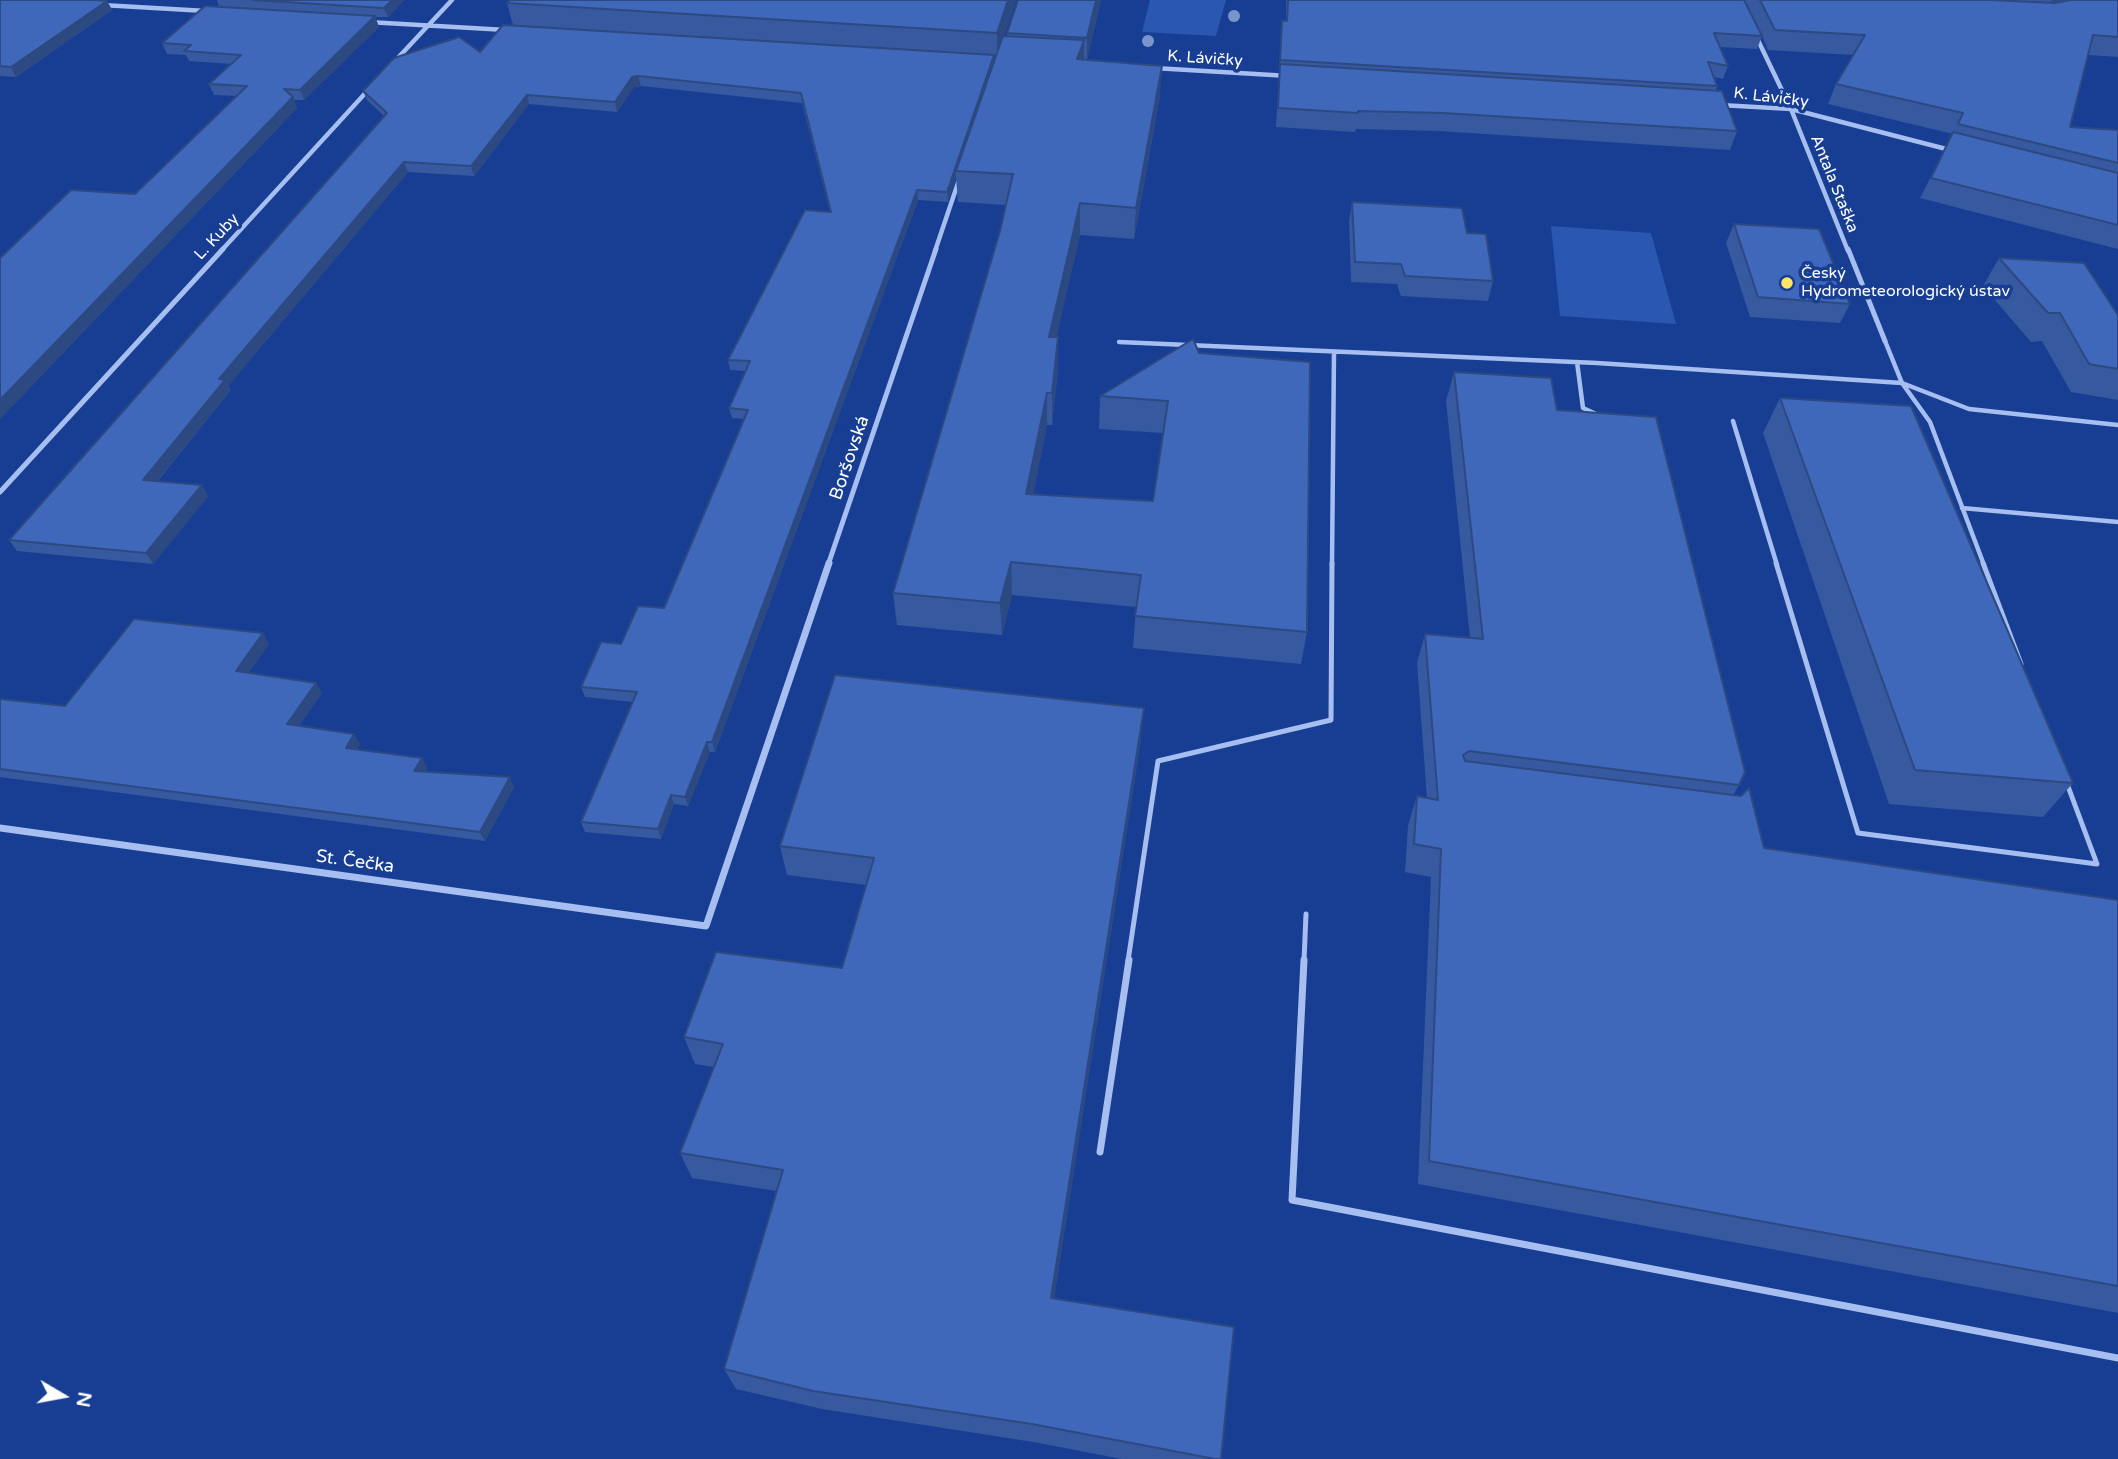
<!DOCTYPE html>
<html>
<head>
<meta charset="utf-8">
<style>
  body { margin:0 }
  #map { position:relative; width:2118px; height:1459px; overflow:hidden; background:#173e93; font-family:"Varela Round",sans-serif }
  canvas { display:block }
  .north { position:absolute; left:28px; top:1361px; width:70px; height:70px; -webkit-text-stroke:5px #173e93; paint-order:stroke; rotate:100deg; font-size:19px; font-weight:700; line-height:28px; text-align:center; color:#fff }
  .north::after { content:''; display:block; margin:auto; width:24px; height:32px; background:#fff; clip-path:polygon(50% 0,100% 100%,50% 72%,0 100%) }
</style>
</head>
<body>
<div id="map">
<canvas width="2118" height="1459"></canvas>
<div class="north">N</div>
</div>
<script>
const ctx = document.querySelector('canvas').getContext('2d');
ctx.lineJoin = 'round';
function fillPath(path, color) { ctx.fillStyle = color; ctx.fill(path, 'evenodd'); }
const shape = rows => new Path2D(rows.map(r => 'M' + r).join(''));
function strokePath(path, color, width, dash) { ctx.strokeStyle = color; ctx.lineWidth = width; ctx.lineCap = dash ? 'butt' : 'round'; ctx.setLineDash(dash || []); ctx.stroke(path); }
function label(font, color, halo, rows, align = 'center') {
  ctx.font = font + ' "Varela Round",sans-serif'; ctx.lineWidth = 7; ctx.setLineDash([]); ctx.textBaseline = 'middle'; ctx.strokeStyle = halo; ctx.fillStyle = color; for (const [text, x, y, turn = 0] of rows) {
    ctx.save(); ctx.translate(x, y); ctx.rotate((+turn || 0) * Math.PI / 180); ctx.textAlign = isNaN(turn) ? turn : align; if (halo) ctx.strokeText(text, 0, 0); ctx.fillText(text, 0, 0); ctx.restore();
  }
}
fillPath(shape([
  [1150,0,1226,0,1216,36,1142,32],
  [1551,226,1651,233,1676,324,1560,316]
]), '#2957b1');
strokePath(shape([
  [1885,341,1902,383,1930,422,1984,565],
  [1119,342,1597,363,1902,383,1969,409,2118,425],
  [1577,362,1583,408,1596,414],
  [1733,421,1777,565],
  [1962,508,2118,522],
  [1332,565,1334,352]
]), '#a6bff0', 4.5);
strokePath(shape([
  [1776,563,1858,833,2097,864,2066,781],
  [1983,563,2021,664],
  [1128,961,1158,761,1331,720,1332,563],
  [1304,961,1306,914]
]), '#a6bff0', 5);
strokePath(shape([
  [1304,960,1292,1200,2118,1358],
  [1100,1152,1129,960]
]), '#a6bff0', 7);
strokePath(shape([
  [102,5,206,11],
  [368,22,506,30],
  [1756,36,1791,109,1848,251],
  [395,61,452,0],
  [1154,68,1289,76],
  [1720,105,1791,109,1954,151],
  [221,251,370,88],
  [935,251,959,180]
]), '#a6bff0', 4.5);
strokePath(shape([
  [1848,249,1885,341],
  [0,492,223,249],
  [828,565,936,249]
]), '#a6bff0', 5);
strokePath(shape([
  [0,828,706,926,829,563]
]), '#a6bff0', 7);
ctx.fillStyle = '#7b95cc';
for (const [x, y] of [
  [1234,16],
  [1148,41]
]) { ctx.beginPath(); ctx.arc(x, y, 6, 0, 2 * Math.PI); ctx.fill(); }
fillPath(shape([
  [0,0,107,1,112,10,16,77,0,76],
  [217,0,404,0,388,17,375,17,379,27,304,100,294,100,297,108,0,419,0,258,135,194,237,96,214,95,209,84,231,64,189,61,186,55,167,54,162,43,219,7],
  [1016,0,1004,36,1007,36,1007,33,1101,0,1087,60,1160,96,1134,239,1080,235,1056,337,1058,369,1052,425,1047,425,1033,494,1153,501,1163,433,1099,429,1100,396,1193,339,1307,632,1301,664,1133,648,1136,607,1012,595,1002,635,897,625,893,593,1000,231,1006,205,958,202,956,177,948,202,918,200,715,752,710,752,688,806,674,804,661,839,585,832,581,822,633,702,585,697,581,687,621,644,664,608,744,419,732,418,729,408,745,371,730,370,728,360,830,212,802,103,641,86,634,87,617,112,529,104,474,176,408,172,228,386,231,390,157,482,202,485,208,496,153,564,17,551,9,540,384,116,367,100,363,91,480,52,994,62,996,55,513,25,507,3],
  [1286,0,2118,0,2118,57,2088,55,2070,127,2118,130,2118,249,1920,198,1953,134,1828,104,1836,84,1854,55,1768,50,1762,36,1757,49,1720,47,1728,66,1723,79,1714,77,1717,86,1716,90,1737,131,1730,150,1439,131,1356,129,1355,132,1276,127,1281,34,1282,21,1286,21],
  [1352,202,1467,233,1493,281,1488,301,1401,296,1397,284,1351,282,1349,221],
  [1734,224,1850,304,1840,323,1750,317,1726,243],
  [1999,258,2118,315,2118,400,2071,392,2042,341,2031,342,1983,286],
  [1454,372,1557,410,1739,785,1733,795,1764,848,2118,900,2118,1313,1418,1184,1431,877,1405,872,1408,825,1417,796,1427,798,1417,663,1425,634,1470,638,1446,401],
  [1780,398,2073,783,2043,817,1889,804,1763,433],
  [269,644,248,673,322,693,299,726,360,744,357,749,422,758,427,768,425,772,514,787,485,841,0,777,0,699,65,706],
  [1141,739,1054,1299,1221,1459,1122,1459,1033,1442,822,1409,736,1389,724,1369,777,1191,692,1178,680,1153,714,1067,695,1064,684,1037,842,968,866,885,787,875,780,846]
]), '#3759a0');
fillPath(shape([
  [392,0,404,0,388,17,384,8],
  [1008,0,1016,0,997,55,997,33],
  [1096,0,1101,0,1087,61,1087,38],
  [2052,0,2111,0,2045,14],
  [107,1,112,10,16,77,11,67],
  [375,16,379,27,304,100,300,90],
  [1084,40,1084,70,1077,59],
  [994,55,994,65,956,171,956,177,948,202,947,192],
  [1162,66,1160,96,1134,239,1136,208],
  [638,76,641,86,634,87,617,112,615,102,632,77],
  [527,95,529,104,474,176,471,166],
  [293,97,297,108,0,419,0,400],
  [404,162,408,172,228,386,231,390,149,491,143,480,219,379],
  [917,190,918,200,715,752,712,742],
  [1080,203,1080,235,1049,369,1049,337],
  [1058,337,1058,369,1052,425,1052,393],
  [1047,393,1047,425,1027,526,1026,494],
  [202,485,208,496,153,564,146,553],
  [1011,562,1012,595,1002,635,1000,603],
  [263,633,269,644,243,681,236,671],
  [316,683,322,693,293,734,287,724],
  [1144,708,1141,739,1051,1319,1051,1298],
  [354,734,360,744,352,758,346,748],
  [707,742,710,752,688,806,685,797],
  [422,758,427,768,419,781,414,771],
  [510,777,514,787,485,841,480,832],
  [671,795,674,804,661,839,658,829]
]), '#2d4982');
const building = shape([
  [0,0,95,0,107,1,11,67,0,66,0,0],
  [252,0,392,0,384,8,252,0],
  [510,0,1008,0,997,33,507,3,510,0],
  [1018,0,1096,0,1087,38,1007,33,1018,0],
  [1288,0,1744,0,1762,36,1714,33,1728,66,1708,62,1717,86,1280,60,1282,21,1287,21,1288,0],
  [1760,0,1990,0,2055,3,2071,0,2118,0,2118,37,2093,35,2070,127,2118,130,2118,163,1958,124,1963,113,1836,84,1865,35,1775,30,1760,0],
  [205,6,375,16,300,90,284,89,293,97,0,400,0,258,71,190,135,194,247,86,209,84,241,55,184,51,191,45,162,43,205,6],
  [503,25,994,55,947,192,917,190,712,742,707,742,685,797,671,795,658,829,581,822,637,692,581,687,601,642,621,644,638,606,664,608,748,410,729,408,750,361,728,360,805,210,831,212,801,93,638,76,632,77,615,102,527,95,471,166,404,162,219,379,225,380,143,480,202,485,146,553,9,540,387,113,363,91,394,58,459,37,480,52,503,25],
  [1003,36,1084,40,1077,59,1162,66,1136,208,1080,203,1049,337,1058,337,1052,393,1047,393,1026,494,1153,501,1168,401,1100,396,1193,339,1199,353,1310,362,1307,632,1135,616,1141,575,1011,562,1000,603,893,593,1000,231,1013,174,956,171,1003,36],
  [1280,64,1722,91,1737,131,1443,113,1358,111,1358,113,1278,108,1280,64],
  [1953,132,2118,173,2118,225,1931,178,1953,132],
  [1352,202,1462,208,1467,233,1486,234,1493,281,1405,276,1401,264,1355,262,1352,202],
  [1734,224,1819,229,1850,304,1758,297,1734,224],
  [1999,258,2084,263,2118,315,2118,369,2089,364,2060,313,2048,313,1999,258],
  [1454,372,1551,378,1557,410,1656,417,1745,772,1739,785,1469,751,1463,755,1465,761,1741,796,1749,788,1764,848,2118,900,2118,1286,1429,1161,1441,849,1414,844,1417,796,1438,800,1425,634,1483,639,1454,372],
  [1780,398,1911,406,2073,783,1915,770,1780,398],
  [134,619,263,633,236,671,316,683,287,724,354,734,346,748,422,758,414,771,510,777,480,832,0,769,0,699,65,706,134,619],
  [835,675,1144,708,1051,1298,1234,1327,1221,1459,1215,1459,1032,1424,813,1391,724,1369,783,1170,680,1153,723,1044,684,1037,716,952,842,968,874,858,780,846,835,675]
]);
fillPath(building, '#4068ba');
strokePath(building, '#2d4982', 2);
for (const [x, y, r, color] of [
  [1787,283,7,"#ffe566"]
]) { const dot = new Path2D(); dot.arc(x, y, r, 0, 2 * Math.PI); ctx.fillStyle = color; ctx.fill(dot); strokePath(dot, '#173e93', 2.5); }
label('16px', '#fff', '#173e93', [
  ["K. Lávičky",1205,59,4],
  ["K. Lávičky",1771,98,7],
  ["Antala Staška",1834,184,68],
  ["L. Kuby",217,237,-47]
]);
label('16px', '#fff', '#173e93', [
  ["Český",1801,274],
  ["Hydrometeorologický ústav",1801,292]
], 'left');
label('18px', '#fff', '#173e93', [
  ["Boršovská",850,458,-71],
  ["St. Čečka",355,862,8]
]);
</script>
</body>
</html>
